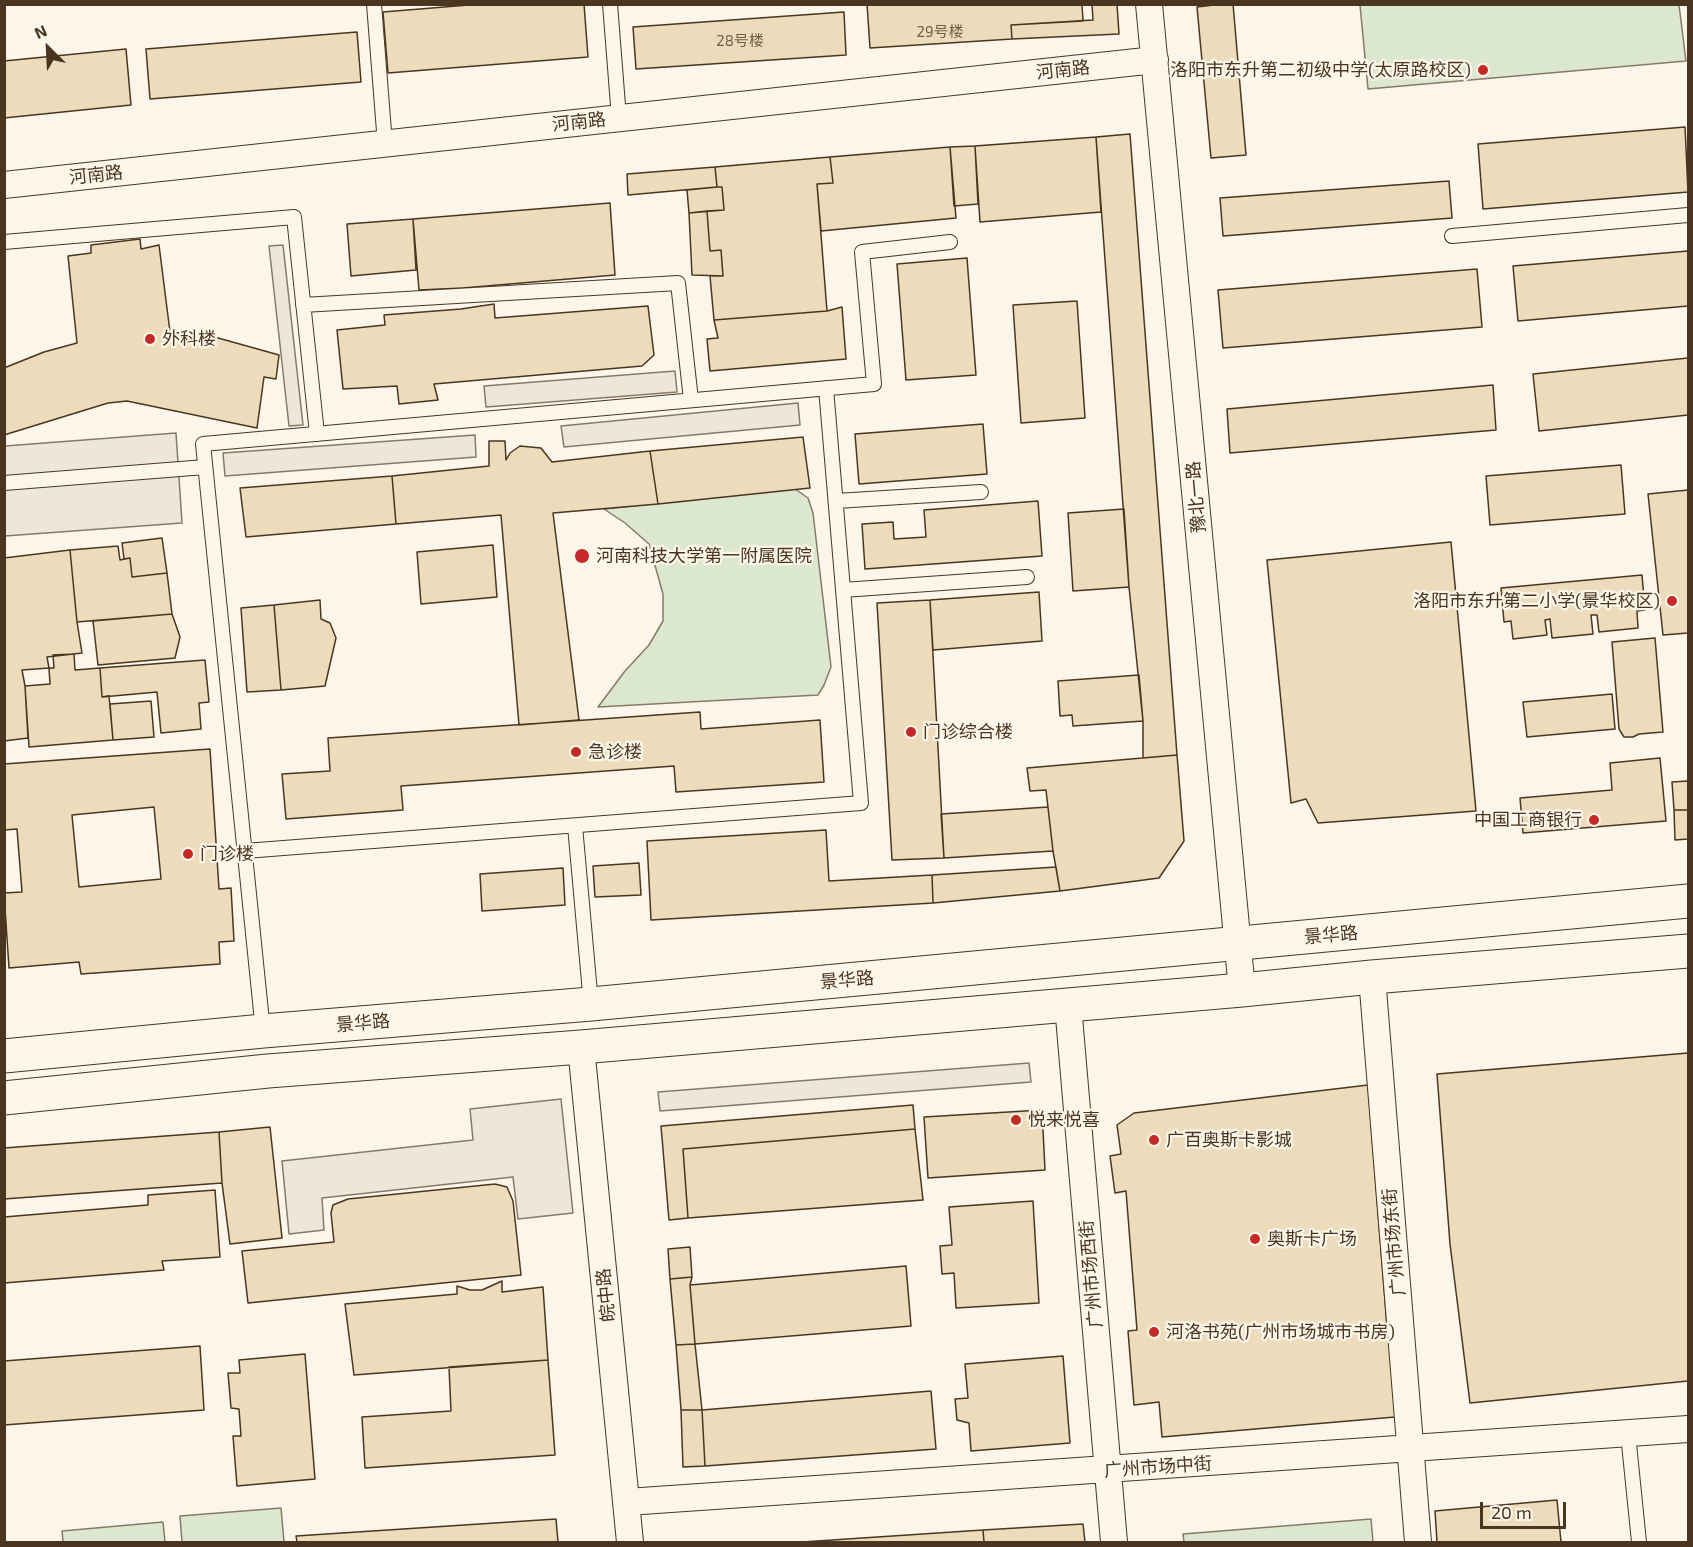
<!DOCTYPE html>
<html>
<head>
<meta charset="utf-8">
<style>
  body { margin:0 }
  #map { position:relative; width:1693px; height:1547px; overflow:hidden; background:#fbf6e9; font-family:"Exo 2",sans-serif }
  canvas { display:block }
  .frame { position:absolute; inset:0; border:6px solid #4a3520; pointer-events:none }
  .north { position:absolute; left:18px; top:18px; width:60px; height:60px; -webkit-text-stroke:4px #fbf6e9; paint-order:stroke; rotate:336deg; font-size:16px; font-weight:700; line-height:24px; text-align:center; color:#4a3520 }
  .north::after { content:''; display:block; margin:auto; width:21px; height:27px; background:#4a3520; clip-path:polygon(50% 0,100% 100%,50% 72%,0 100%) }
  .scale { position:absolute; left:1480px; top:1502px; width:86px; height:27px; box-sizing:border-box; border:3px solid #4a3520; border-top:0; padding-left:8px; font-size:18px; line-height:21px; white-space:nowrap; color:#4a3520; -webkit-text-stroke:4px #fbf6e9; paint-order:stroke }
</style>
</head>
<body>
<div id="map">
<canvas width="1693" height="1547"></canvas>
<div class="frame"></div>
<div class="north">N</div>
<div class="scale">20 m</div>
</div>
<script>
const ctx = document.querySelector('canvas').getContext('2d');
ctx.lineJoin = 'round';
function fillPath(path, color) { ctx.fillStyle = color; ctx.fill(path, 'evenodd'); }
const shape = rows => new Path2D(rows.map(r => 'M' + r).join(''));
function strokePath(path, color, width, dash) { ctx.strokeStyle = color; ctx.lineWidth = width; ctx.lineCap = dash ? 'butt' : 'round'; ctx.setLineDash(dash || []); ctx.stroke(path); }
function label(font, color, halo, rows, align = 'center') {
  ctx.font = font + ' "Exo 2","Noto Sans SC",sans-serif'; ctx.lineWidth = 4.5; ctx.setLineDash([]); ctx.textBaseline = 'middle'; ctx.strokeStyle = halo; ctx.fillStyle = color; for (const [text, x, y, turn = 0] of rows) {
    ctx.save(); ctx.translate(x, y); ctx.rotate((+turn || 0) * Math.PI / 180); ctx.textAlign = isNaN(turn) ? turn : align; if (halo) ctx.strokeText(text, 0, 0); ctx.fillText(text, 0, 0); ctx.restore();
  }
}
const green = shape([
  [1360,5,1679,5,1686,61,1368,89,1360,5],
  [795,489,808,498,813,513,831,667,824,685,818,695,598,707,625,671,649,645,663,621,663,594,649,544,625,523,604,509,795,489],
  [281,1508,284,1542,182,1542,180,1516,281,1508],
  [1371,1519,1373,1542,1184,1542,1183,1534,1371,1519],
  [163,1522,165,1542,63,1542,62,1531,163,1522]
]);
fillPath(green, '#dce7d0');
strokePath(green, '#887966', 1.5);
const parking = shape([
  [283,245,303,425,289,426,269,246,283,245],
  [675,371,677,392,486,407,484,386,675,371],
  [798,403,800,425,564,447,561,426,798,403],
  [176,433,182,523,5,536,5,446,176,433],
  [475,435,476,457,225,476,223,453,475,435],
  [1029,1063,1031,1082,660,1111,658,1092,1029,1063],
  [561,1099,573,1213,518,1219,513,1177,322,1198,324,1230,289,1234,282,1161,473,1140,470,1109,561,1099]
]);
fillPath(parking, '#ede7d9');
strokePath(parking, '#887966', 1.5);
const building = shape([
  [481,4,584,4,588,57,388,73,383,12,481,4],
  [867,4,1082,4,1083,21,1011,25,1012,39,870,48,867,4],
  [1092,4,1117,4,1119,34,1012,39,1011,25,1093,20,1092,4],
  [1222,4,1233,4,1246,155,1211,158,1197,7,1222,4],
  [844,12,846,55,636,69,633,27,844,12],
  [357,32,361,82,150,99,146,49,357,32],
  [126,49,131,105,4,118,4,61,126,49],
  [1685,127,1688,192,1483,209,1478,144,1685,127],
  [1130,134,1177,755,1143,758,1143,721,1129,587,1096,137,1130,134],
  [1096,137,1101,212,980,222,975,146,1096,137],
  [975,146,978,204,954,206,950,147,975,146],
  [950,147,956,218,821,231,817,184,833,183,830,157,950,147],
  [830,157,833,183,817,184,827,311,714,320,710,276,723,276,721,250,710,251,707,211,724,210,722,187,717,187,715,167,830,157],
  [715,167,717,187,628,195,627,174,715,167],
  [1449,181,1452,218,1223,236,1220,198,1449,181],
  [717,187,722,187,724,210,689,213,687,190,717,187],
  [610,203,615,275,463,288,419,290,413,219,610,203],
  [707,211,710,251,721,250,723,276,692,275,689,213,707,211],
  [413,219,416,270,351,276,347,224,413,219],
  [140,239,141,249,159,245,170,332,211,336,279,355,276,379,264,377,257,428,127,401,108,403,4,435,4,368,44,352,77,343,68,256,91,253,91,245,140,239],
  [1688,251,1688,306,1518,321,1513,266,1688,251],
  [967,258,976,375,906,380,897,264,967,258],
  [1477,269,1482,327,1223,348,1218,290,1477,269],
  [1077,301,1085,418,1021,423,1013,305,1077,301],
  [494,304,495,318,648,306,654,355,642,366,434,384,438,400,399,404,397,386,343,389,337,330,385,325,384,315,461,309,494,304],
  [842,307,846,359,710,371,707,339,718,338,714,320,827,311,842,307],
  [1688,358,1688,415,1539,431,1533,374,1688,358],
  [1493,385,1496,430,1230,453,1227,409,1493,385],
  [983,424,987,474,859,484,855,434,983,424],
  [803,437,810,488,658,504,650,451,803,437],
  [489,441,505,441,506,460,510,453,520,446,541,448,552,462,650,451,658,504,553,513,579,720,519,725,501,515,396,524,392,476,489,466,489,441],
  [1621,465,1625,514,1490,525,1486,476,1621,465],
  [392,476,396,524,246,537,240,488,392,476],
  [1688,490,1688,633,1663,635,1648,494,1688,490],
  [1038,501,1042,556,865,569,862,524,893,522,894,539,926,537,924,510,1038,501],
  [1124,509,1129,587,1073,591,1068,513,1124,509],
  [162,538,167,573,132,577,130,558,124,559,122,543,162,538],
  [1451,542,1476,811,1318,823,1306,799,1291,803,1267,560,1451,542],
  [493,545,497,597,421,604,417,552,493,545],
  [118,546,120,560,130,558,132,577,167,573,172,614,77,622,70,550,118,546],
  [70,550,77,622,82,653,47,657,49,668,22,670,25,686,28,738,4,741,4,558,70,550],
  [1642,575,1645,610,1637,611,1638,628,1599,632,1597,615,1591,615,1593,634,1552,638,1550,619,1545,620,1547,635,1513,639,1511,621,1504,622,1501,588,1642,575],
  [1039,592,1042,641,933,650,930,600,1039,592],
  [320,600,321,619,330,623,336,638,325,686,281,690,274,605,320,600],
  [930,600,944,858,892,860,877,603,930,600],
  [274,605,281,690,247,692,241,608,274,605],
  [172,614,180,637,175,658,98,665,93,621,172,614],
  [1655,638,1663,732,1639,734,1633,737,1624,737,1619,729,1612,642,1655,638],
  [74,654,75,670,100,668,102,697,109,696,113,740,29,747,25,686,50,684,49,668,54,668,53,655,74,654],
  [205,660,209,702,199,703,201,729,161,733,157,692,102,697,100,668,205,660],
  [1139,675,1143,721,1073,726,1072,715,1060,716,1058,681,1139,675],
  [1612,694,1615,729,1527,737,1523,702,1612,694],
  [151,701,154,737,113,740,110,704,151,701],
  [700,712,701,729,820,720,824,782,676,792,674,766,401,786,403,810,286,819,282,774,330,771,328,738,700,712],
  [210,749,219,889,231,888,234,941,219,942,220,964,81,974,79,962,9,968,4,893,22,892,17,829,4,830,4,764,210,749],
  [154,807,161,879,79,887,72,815,154,807],
  [1177,755,1184,841,1159,878,1060,891,1053,851,1046,790,1030,791,1027,768,1177,755],
  [1660,758,1666,821,1523,833,1520,798,1612,790,1610,763,1660,758],
  [1688,781,1688,810,1674,810,1672,782,1688,781],
  [1048,807,1053,851,944,858,941,814,1048,807],
  [1674,810,1688,810,1688,839,1675,840,1674,810],
  [826,830,829,881,932,875,933,903,651,920,647,841,826,830],
  [639,863,641,895,595,897,593,866,639,863],
  [1056,867,1060,891,933,903,932,875,1056,867],
  [563,868,565,905,482,911,480,874,563,868],
  [1688,1053,1688,1381,1470,1403,1450,1244,1437,1074,1688,1053],
  [1368,1085,1388,1339,1399,1339,1395,1417,1162,1437,1159,1402,1134,1405,1128,1331,1137,1330,1126,1191,1115,1193,1110,1156,1121,1154,1117,1125,1134,1113,1368,1085],
  [913,1105,915,1129,683,1149,688,1218,669,1220,661,1126,913,1105],
  [1042,1110,1045,1170,928,1178,924,1117,1042,1110],
  [270,1127,282,1238,230,1244,222,1183,219,1132,270,1127],
  [915,1129,923,1200,688,1218,683,1149,915,1129],
  [219,1132,222,1183,4,1199,4,1148,219,1132],
  [495,1184,507,1187,513,1201,521,1275,248,1303,242,1251,334,1242,331,1213,333,1205,348,1199,495,1184],
  [215,1190,220,1257,162,1261,164,1270,4,1283,4,1217,148,1205,148,1195,215,1190],
  [1033,1201,1039,1303,956,1308,954,1273,942,1274,940,1246,952,1245,949,1207,1033,1201],
  [690,1247,692,1277,670,1279,668,1249,690,1247],
  [906,1266,911,1326,695,1344,690,1285,906,1266],
  [692,1277,690,1285,695,1344,676,1345,670,1279,692,1277],
  [502,1281,502,1292,543,1287,548,1360,354,1375,345,1304,457,1294,457,1286,470,1290,482,1290,502,1281],
  [695,1344,702,1410,681,1410,676,1345,695,1344],
  [200,1346,204,1410,4,1425,4,1361,200,1346],
  [305,1354,315,1479,237,1486,233,1436,241,1436,239,1409,231,1408,228,1373,240,1373,239,1360,305,1354],
  [1063,1356,1070,1443,971,1451,969,1423,957,1420,955,1399,968,1398,965,1364,1063,1356],
  [548,1360,555,1455,365,1468,362,1417,451,1411,449,1367,548,1360],
  [931,1391,936,1449,705,1466,702,1410,931,1391],
  [681,1410,702,1410,705,1466,683,1467,681,1410],
  [1557,1500,1561,1542,1437,1542,1435,1511,1557,1500],
  [556,1519,558,1542,297,1542,296,1536,556,1519],
  [1083,1524,1085,1542,984,1542,983,1530,1083,1524],
  [983,1530,984,1542,802,1542,983,1530]
]);
fillPath(building, '#ecdcbc');
strokePath(building, '#4a3520', 1.5);
const lane = shape([
  [374,4,385,144],
  [610,4,619,118],
  [1452,236,1688,215],
  [4,242,294,217,317,434],
  [303,305,678,283,691,400],
  [4,483,205,467],
  [836,501,981,492],
  [843,590,1027,577],
  [575,826,591,1004],
  [245,851,861,803,826,388],
  [263,1031,203,444,874,384,862,252,950,242],
  [1628,1434,1639,1542]
]);
const street = shape([
  [1149,4,1242,990],
  [4,185,1155,60],
  [1372,977,1418,1542],
  [1068,1005,1114,1542],
  [581,1047,630,1542],
  [627,1502,1688,1429]
]);
const secondary = shape([
  [4,1056,263,1031,591,1004,1688,901],
  [4,1098,268,1071,581,1047,1242,990,1372,977,1688,951]
]);
strokePath(lane, '#4a3520', 16);
strokePath(street, '#4a3520', 28);
strokePath(secondary, '#4a3520', 35);
strokePath(lane, '#fbf6e9', 14);
strokePath(street, '#fbf6e9', 26);
strokePath(secondary, '#fbf6e9', 33);
for (const [x, y, r, color] of [
  [1483,70,6,"#c62828"],
  [150,339,6,"#c62828"],
  [582,556,8,"#c62828"],
  [1672,601,6,"#c62828"],
  [911,732,6,"#c62828"],
  [576,752,6,"#c62828"],
  [1594,820,6,"#c62828"],
  [188,854,6,"#c62828"],
  [1016,1120,6,"#c62828"],
  [1154,1140,6,"#c62828"],
  [1255,1239,6,"#c62828"],
  [1154,1332,6,"#c62828"]
]) { const dot = new Path2D(); dot.arc(x, y, r, 0, 2 * Math.PI); ctx.fillStyle = color; ctx.fill(dot); strokePath(dot, '#fbf6e9', 2); }
label('15px', '#725f47', null, [
  ["29号楼",940,32],
  ["28号楼",740,41]
]);
label('18px', '#4a3520', '#fbf6e9', [
  ["河南路",1063,70,-6],
  ["河南路",579,122,-6],
  ["河南路",96,175,-6],
  ["豫北一路",1196,497,-95],
  ["景华路",1331,935,-5],
  ["景华路",847,980,-5],
  ["景华路",363,1023,-5],
  ["广州市场东街",1394,1242,-95],
  ["广州市场西街",1091,1274,-95],
  ["皖中路",606,1295,-96],
  ["广州市场中街",1158,1467,-4]
]);
label('18px', '#4a3520', '#fbf6e9', [
  ["洛阳市东升第二初级中学(太原路校区)",1471,70,"right"],
  ["外科楼",162,339],
  ["河南科技大学第一附属医院",596,556],
  ["洛阳市东升第二小学(景华校区)",1660,601,"right"],
  ["门诊综合楼",923,732],
  ["急诊楼",588,752],
  ["中国工商银行",1582,820,"right"],
  ["门诊楼",200,854],
  ["悦来悦喜",1028,1120],
  ["广百奥斯卡影城",1166,1140],
  ["奥斯卡广场",1267,1239],
  ["河洛书苑(广州市场城市书房)",1166,1332]
], 'left');
</script>
</body>
</html>
